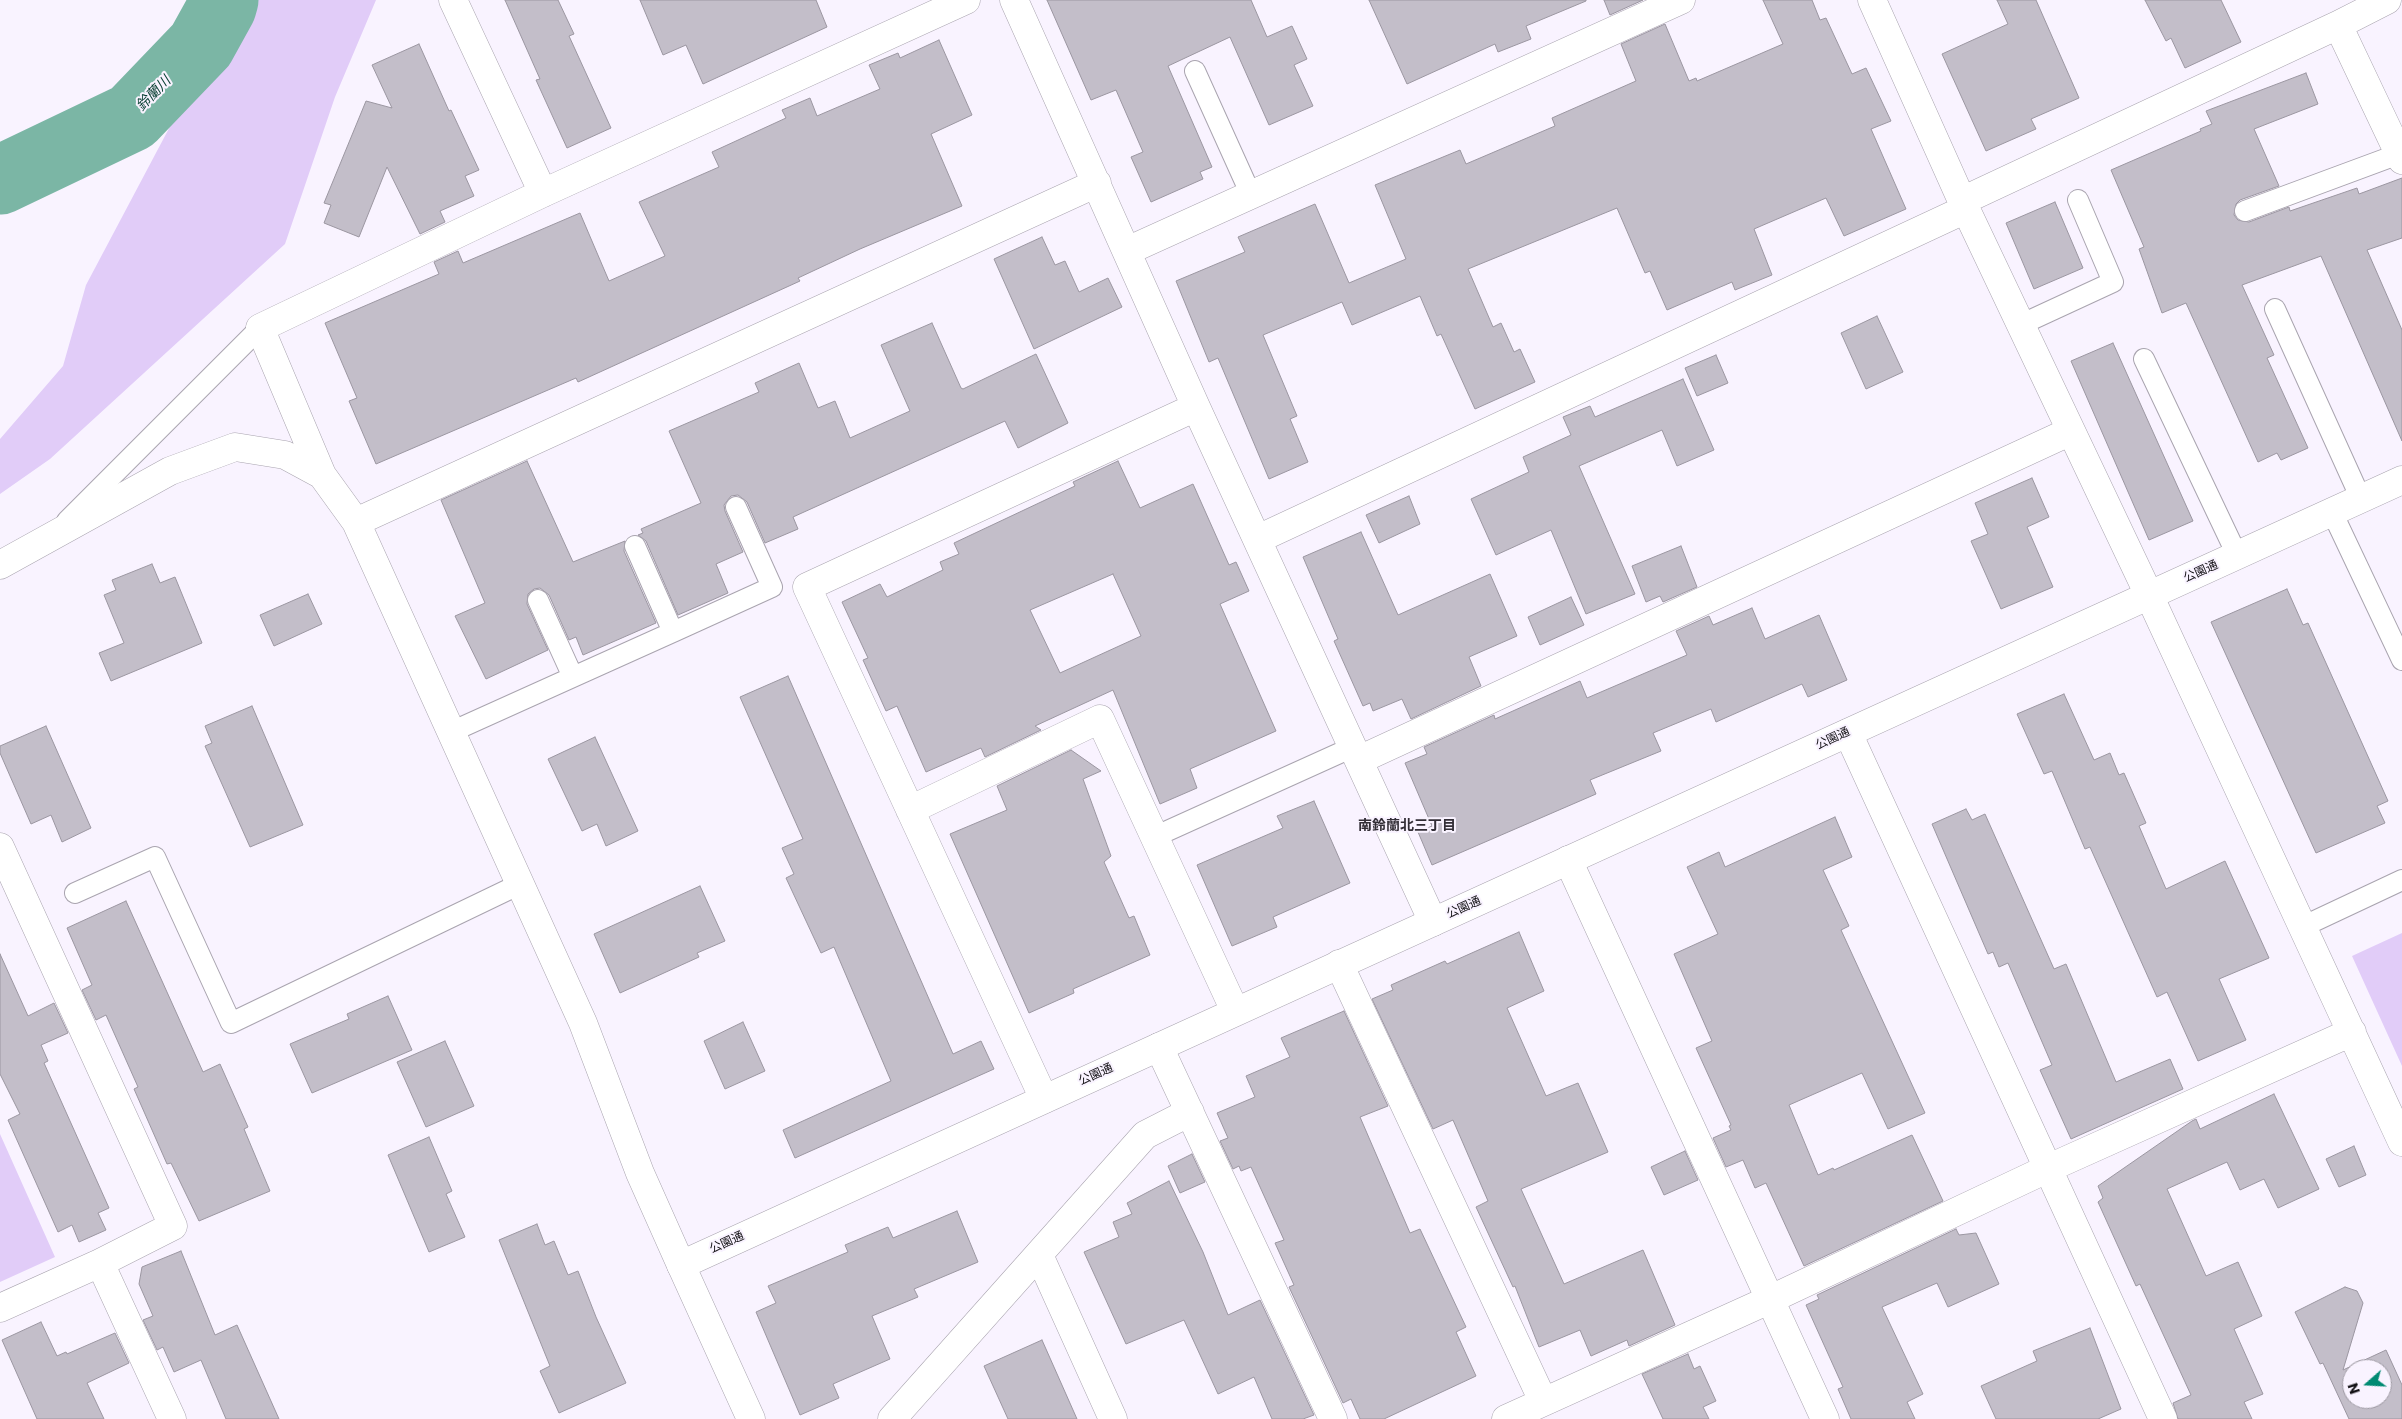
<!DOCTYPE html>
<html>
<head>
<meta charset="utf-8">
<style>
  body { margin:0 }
  #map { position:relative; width:2402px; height:1419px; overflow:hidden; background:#f9f3ff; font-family:Poppins,sans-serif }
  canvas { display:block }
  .north { position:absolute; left:2342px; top:1359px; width:50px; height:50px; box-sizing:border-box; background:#f9f3ff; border:1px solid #9d99a2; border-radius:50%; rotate:251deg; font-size:14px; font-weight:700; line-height:20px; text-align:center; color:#141216 }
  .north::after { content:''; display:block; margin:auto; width:18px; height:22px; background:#008a72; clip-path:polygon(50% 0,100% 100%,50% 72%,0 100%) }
</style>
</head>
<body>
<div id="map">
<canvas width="2402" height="1419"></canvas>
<div class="north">N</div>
</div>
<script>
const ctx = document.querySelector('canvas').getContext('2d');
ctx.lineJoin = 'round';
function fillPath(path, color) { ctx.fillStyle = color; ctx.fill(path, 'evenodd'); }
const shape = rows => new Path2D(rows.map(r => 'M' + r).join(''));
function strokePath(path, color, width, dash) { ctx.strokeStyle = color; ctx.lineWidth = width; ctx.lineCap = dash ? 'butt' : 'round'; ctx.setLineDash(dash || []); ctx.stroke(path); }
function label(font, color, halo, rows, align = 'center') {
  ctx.font = font + ' Poppins,"Noto Sans JP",sans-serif'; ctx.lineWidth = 4; ctx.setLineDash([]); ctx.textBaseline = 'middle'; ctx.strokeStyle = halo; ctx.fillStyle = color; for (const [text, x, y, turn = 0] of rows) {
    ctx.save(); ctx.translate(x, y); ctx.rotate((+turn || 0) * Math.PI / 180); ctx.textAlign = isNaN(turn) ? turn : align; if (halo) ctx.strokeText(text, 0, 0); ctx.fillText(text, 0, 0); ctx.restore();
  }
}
fillPath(shape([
  [237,0,376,0,335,97,285,244,50,459,0,494,0,439,63,366,86,285],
  [2402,933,2402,1066,2352,956],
  [0,1134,55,1257,0,1282]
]), '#e1ccf8');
strokePath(shape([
  [0,180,132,117,201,45,222,7,224,0]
]), '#7bb6a5', 69);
const building = shape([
  [505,0,558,0,574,34,569,36,611,128,567,148,536,80,540,79,505,0],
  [640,0,816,0,827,27,703,84,686,45,663,55,640,0],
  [1047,0,1251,0,1267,37,1292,26,1307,59,1294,65,1313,106,1269,125,1230,37,1168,66,1212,167,1200,172,1203,179,1151,202,1131,157,1143,152,1116,90,1091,100,1047,0],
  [1369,0,1586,0,1586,1,1526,26,1531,39,1498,52,1495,44,1407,84,1369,0],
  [1604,0,1643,0,1610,15,1604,0],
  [1763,0,1812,0,1820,20,1826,18,1852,74,1866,68,1891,121,1871,129,1906,209,1844,236,1826,198,1754,229,1772,275,1735,290,1732,282,1667,310,1650,271,1645,273,1617,208,1468,269,1493,327,1501,323,1514,352,1520,349,1535,382,1475,409,1441,334,1437,336,1420,296,1352,325,1342,302,1263,335,1297,416,1290,419,1308,462,1269,479,1218,358,1209,362,1176,281,1245,252,1238,237,1315,204,1349,283,1406,259,1375,185,1460,150,1466,164,1555,126,1552,118,1636,81,1621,44,1665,24,1689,81,1696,78,1697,81,1783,44,1763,0],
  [1997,0,2036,0,2079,98,2031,119,2036,129,1986,151,1942,54,2008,24,1997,0],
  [2145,0,2221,0,2241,42,2185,68,2171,38,2166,41,2145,0],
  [939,40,972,115,931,134,962,206,860,249,798,278,800,281,578,382,576,378,376,464,349,401,357,398,325,323,439,274,434,262,458,251,463,263,580,213,609,281,665,256,639,202,719,167,712,152,786,118,782,110,810,98,817,116,880,89,869,65,898,53,900,58,939,40],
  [419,44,449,111,451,110,479,170,465,176,474,196,440,211,445,222,420,234,387,167,359,237,324,223,331,205,324,203,366,101,392,108,372,65,419,44],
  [2306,73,2318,104,2254,129,2279,186,2240,200,2236,204,2234,215,2238,220,2249,222,2289,207,2290,211,2357,188,2359,194,2402,178,2402,238,2367,250,2402,330,2402,441,2321,256,2242,285,2274,355,2267,358,2308,448,2281,460,2277,453,2258,462,2186,303,2162,313,2139,249,2144,247,2111,170,2201,131,2200,129,2212,124,2206,111,2306,73],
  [2055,202,2083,268,2034,289,2006,223,2055,202],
  [1042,237,1055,265,1065,261,1079,292,1108,278,1122,307,1034,349,994,259,1042,237],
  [1877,316,1903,372,1866,389,1841,333,1877,316],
  [932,323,961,388,963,389,1036,354,1068,423,1018,448,1005,421,793,517,798,529,765,543,747,502,738,495,731,496,724,505,725,511,743,552,716,564,728,593,678,615,646,541,638,535,643,533,641,529,701,503,669,431,759,392,755,383,799,363,818,408,835,401,850,438,910,411,881,345,932,323],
  [2113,343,2193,521,2149,540,2071,361,2113,343],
  [1716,355,1728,383,1697,396,1685,368,1716,355],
  [1683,379,1714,450,1677,466,1662,430,1579,466,1635,594,1586,614,1551,530,1496,555,1471,499,1529,472,1523,457,1571,435,1563,417,1590,406,1595,417,1683,379],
  [527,461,573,562,625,541,624,551,656,623,583,655,576,637,569,640,549,595,540,588,534,589,528,594,527,604,548,650,486,679,455,616,485,603,441,500,527,461],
  [1118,461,1140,508,1193,484,1229,565,1236,562,1249,591,1220,604,1276,731,1190,769,1197,788,1160,804,1113,690,1035,726,1041,730,985,757,981,748,926,772,897,706,886,711,863,660,868,658,842,602,880,584,887,597,943,570,940,562,959,554,954,543,1075,486,1073,482,1118,461],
  [1113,574,1141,636,1060,673,1030,610,1113,574],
  [2032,478,2049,517,2027,527,2053,587,2001,609,1971,541,1988,534,1975,503,2032,478],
  [1409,496,1420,524,1379,543,1366,515,1409,496],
  [1361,532,1398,615,1490,574,1517,636,1469,657,1481,686,1411,719,1402,699,1373,711,1370,703,1363,706,1334,641,1338,639,1303,557,1361,532],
  [1681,546,1697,587,1663,602,1660,596,1646,602,1632,566,1681,546],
  [152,564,160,583,175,577,202,643,111,681,99,653,124,643,104,595,116,590,112,580,152,564],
  [2287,589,2303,625,2308,623,2388,801,2377,806,2385,823,2316,853,2211,622,2287,589],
  [308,594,322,624,274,646,260,615,308,594],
  [1571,597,1584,625,1540,645,1528,617,1571,597],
  [1752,608,1765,639,1819,615,1847,680,1808,697,1802,684,1716,722,1711,709,1653,733,1661,751,1590,780,1596,794,1432,865,1418,832,1432,826,1405,763,1427,754,1424,747,1494,715,1495,719,1580,681,1587,698,1687,655,1676,631,1709,616,1713,625,1752,608],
  [788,676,953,1054,981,1041,994,1069,795,1158,783,1130,891,1081,834,947,821,953,786,878,794,874,782,848,803,839,740,697,788,676],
  [2064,694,2094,760,2110,753,2119,775,2124,773,2146,823,2139,826,2166,889,2225,861,2269,958,2219,979,2246,1040,2198,1061,2167,992,2157,997,2090,847,2085,849,2052,771,2044,774,2017,714,2064,694],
  [252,706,303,825,250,847,205,746,212,743,205,726,252,706],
  [46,726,91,828,62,842,51,815,31,824,0,753,0,746,46,726],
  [595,737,638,831,606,846,597,824,582,831,548,759,595,737],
  [1071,750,1101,771,1083,779,1111,856,1104,862,1129,918,1134,916,1150,955,1073,989,1074,993,1029,1013,950,834,1007,810,997,786,1071,750],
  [1314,801,1350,883,1273,917,1277,927,1232,946,1197,865,1283,828,1277,816,1314,801],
  [1966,809,1972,820,1985,814,2054,969,2066,964,2116,1082,2170,1059,2183,1089,2071,1139,2040,1070,2052,1065,2008,963,1999,967,1993,952,1988,954,1932,824,1966,809],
  [1835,817,1852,857,1823,870,1849,926,1841,930,1925,1113,1888,1129,1862,1073,1789,1105,1818,1175,1833,1168,1834,1170,1912,1135,1943,1201,1804,1266,1766,1183,1755,1188,1743,1160,1726,1167,1713,1138,1731,1130,1729,1126,1731,1125,1696,1048,1712,1041,1674,954,1718,934,1687,867,1719,852,1725,867,1835,817],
  [700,886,725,941,697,953,699,957,620,993,594,934,700,886],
  [126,901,203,1072,220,1064,248,1127,244,1129,270,1191,199,1221,171,1163,167,1164,134,1089,138,1087,106,1015,96,1020,82,990,92,985,67,928,126,901],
  [1519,932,1544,991,1507,1008,1546,1096,1578,1083,1608,1152,1521,1189,1564,1284,1643,1250,1675,1325,1629,1346,1627,1340,1591,1356,1580,1330,1539,1347,1515,1286,1513,1287,1476,1207,1488,1201,1453,1120,1433,1129,1372,999,1393,990,1391,985,1445,961,1447,964,1519,932],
  [0,954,28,1016,54,1003,68,1033,41,1045,48,1061,44,1063,109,1208,98,1213,106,1230,79,1242,72,1225,58,1232,8,1120,20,1114,0,1074,0,954],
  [388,996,412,1050,312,1093,290,1044,349,1019,347,1014,388,996],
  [1344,1011,1388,1106,1360,1117,1410,1233,1420,1229,1466,1327,1456,1332,1476,1376,1384,1419,1360,1419,1351,1399,1343,1403,1289,1287,1294,1285,1275,1243,1284,1240,1251,1167,1241,1171,1239,1166,1233,1169,1220,1141,1228,1138,1217,1113,1255,1097,1246,1076,1290,1057,1281,1038,1344,1011],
  [743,1022,765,1071,725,1089,704,1041,743,1022],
  [445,1041,474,1106,426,1127,397,1062,445,1041],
  [2274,1094,2319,1189,2278,1208,2264,1179,2240,1190,2227,1162,2167,1189,2206,1276,2238,1262,2262,1316,2234,1329,2263,1394,2244,1402,2252,1419,2178,1419,2173,1403,2191,1395,2140,1284,2136,1286,2098,1202,2103,1198,2098,1186,2192,1121,2196,1119,2200,1129,2274,1094],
  [429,1137,452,1191,446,1194,465,1237,429,1252,388,1155,429,1137],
  [2354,1146,2366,1175,2339,1187,2326,1159,2354,1146],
  [1685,1151,1698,1180,1664,1195,1651,1167,1685,1151],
  [1192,1154,1205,1182,1180,1193,1168,1166,1192,1154],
  [1169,1181,1203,1252,1228,1315,1260,1300,1314,1415,1303,1419,1272,1419,1254,1377,1218,1394,1184,1320,1126,1344,1084,1252,1119,1237,1113,1222,1132,1214,1127,1203,1169,1181],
  [957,1211,978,1262,914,1289,918,1297,872,1316,890,1359,833,1384,839,1398,800,1415,756,1312,776,1303,768,1286,848,1252,845,1245,888,1227,893,1238,957,1211],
  [537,1224,545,1245,554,1241,568,1275,578,1271,596,1317,626,1383,559,1413,540,1371,550,1366,499,1240,537,1224],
  [1956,1229,1959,1235,1976,1233,1999,1284,1948,1307,1937,1283,1882,1307,1923,1394,1907,1402,1915,1419,1851,1419,1838,1389,1843,1387,1806,1305,1819,1299,1817,1295,1956,1229],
  [181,1251,215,1335,237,1325,279,1419,226,1419,201,1360,174,1372,163,1347,157,1350,143,1320,153,1316,139,1284,142,1267,181,1251],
  [2345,1287,2357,1291,2363,1303,2343,1370,2386,1350,2402,1385,2402,1419,2349,1419,2323,1363,2320,1364,2295,1312,2345,1287],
  [2352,1369,2382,1369,2382,1399,2352,1399,2352,1369],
  [41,1322,57,1356,66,1352,67,1354,115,1333,129,1363,87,1383,104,1419,37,1419,2,1340,41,1322],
  [2090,1328,2121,1409,2098,1419,1996,1419,1981,1386,2037,1361,2033,1351,2090,1328],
  [1042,1340,1077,1419,1008,1419,984,1366,1042,1340],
  [1688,1354,1694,1369,1700,1366,1716,1401,1703,1407,1709,1419,1663,1419,1642,1374,1688,1354]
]);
fillPath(building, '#c3bec9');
strokePath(building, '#9b96a1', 1);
const lane = shape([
  [1195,71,1251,195],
  [2245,211,2399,154],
  [2275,309,2361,499],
  [2020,325,2113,282,2078,200],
  [2144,359,2237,555],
  [2332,512,2402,660],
  [67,521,260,328],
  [673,632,772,587,736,507],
  [573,677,673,632,635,546],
  [451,732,573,677,538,600],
  [1154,837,1353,747],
  [75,893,155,857,231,1023,520,884],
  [2302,927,2402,880]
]);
const street = shape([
  [453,0,543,193],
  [1014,0,1196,407,1433,922],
  [1872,0,1962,201,2149,595,2402,1142],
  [2387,0,2338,25,2402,160],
  [1962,201,2338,25],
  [1127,251,1681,0],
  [322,475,260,328,543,193,966,0],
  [356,522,1097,183],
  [1258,539,1966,209],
  [0,565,170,471,235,447,285,455,322,475,356,522,583,1023,640,1173,681,1265],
  [1848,733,2163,1419],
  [1359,760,2069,432],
  [910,810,1100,719,1235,1011],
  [0,847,173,1226,100,1263,0,1308],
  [1568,860,1825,1419],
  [1339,964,1543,1401],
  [1159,1047,1333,1419],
  [1044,1099,807,587,1196,407],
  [1039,1255,1113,1419],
  [100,1263,172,1419],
  [892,1419,1145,1135,1190,1112],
  [1506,1419,1771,1299,2049,1168,2352,1032]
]);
const secondary = shape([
  [751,1419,681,1265,2402,480]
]);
strokePath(lane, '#a9a4af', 22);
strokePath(street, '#a9a4af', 29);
strokePath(secondary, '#a9a4af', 29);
strokePath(lane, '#fff', 20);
strokePath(street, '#fff', 28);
strokePath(secondary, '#fff', 28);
label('12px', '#141216', '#f9f3ff', [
  ["公園通",2201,572,-24],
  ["公園通",1833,739,-25],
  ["公園通",1464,908,-24],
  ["公園通",1096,1075,-24],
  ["公園通",727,1243,-24]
]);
label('italic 14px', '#0a4034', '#f9f3ff', [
  ["鈴蘭川",154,94,-46]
]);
label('bold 14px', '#322e36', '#f9f3ff', [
  ["南鈴蘭北三丁目",1407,826]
]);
</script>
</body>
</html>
